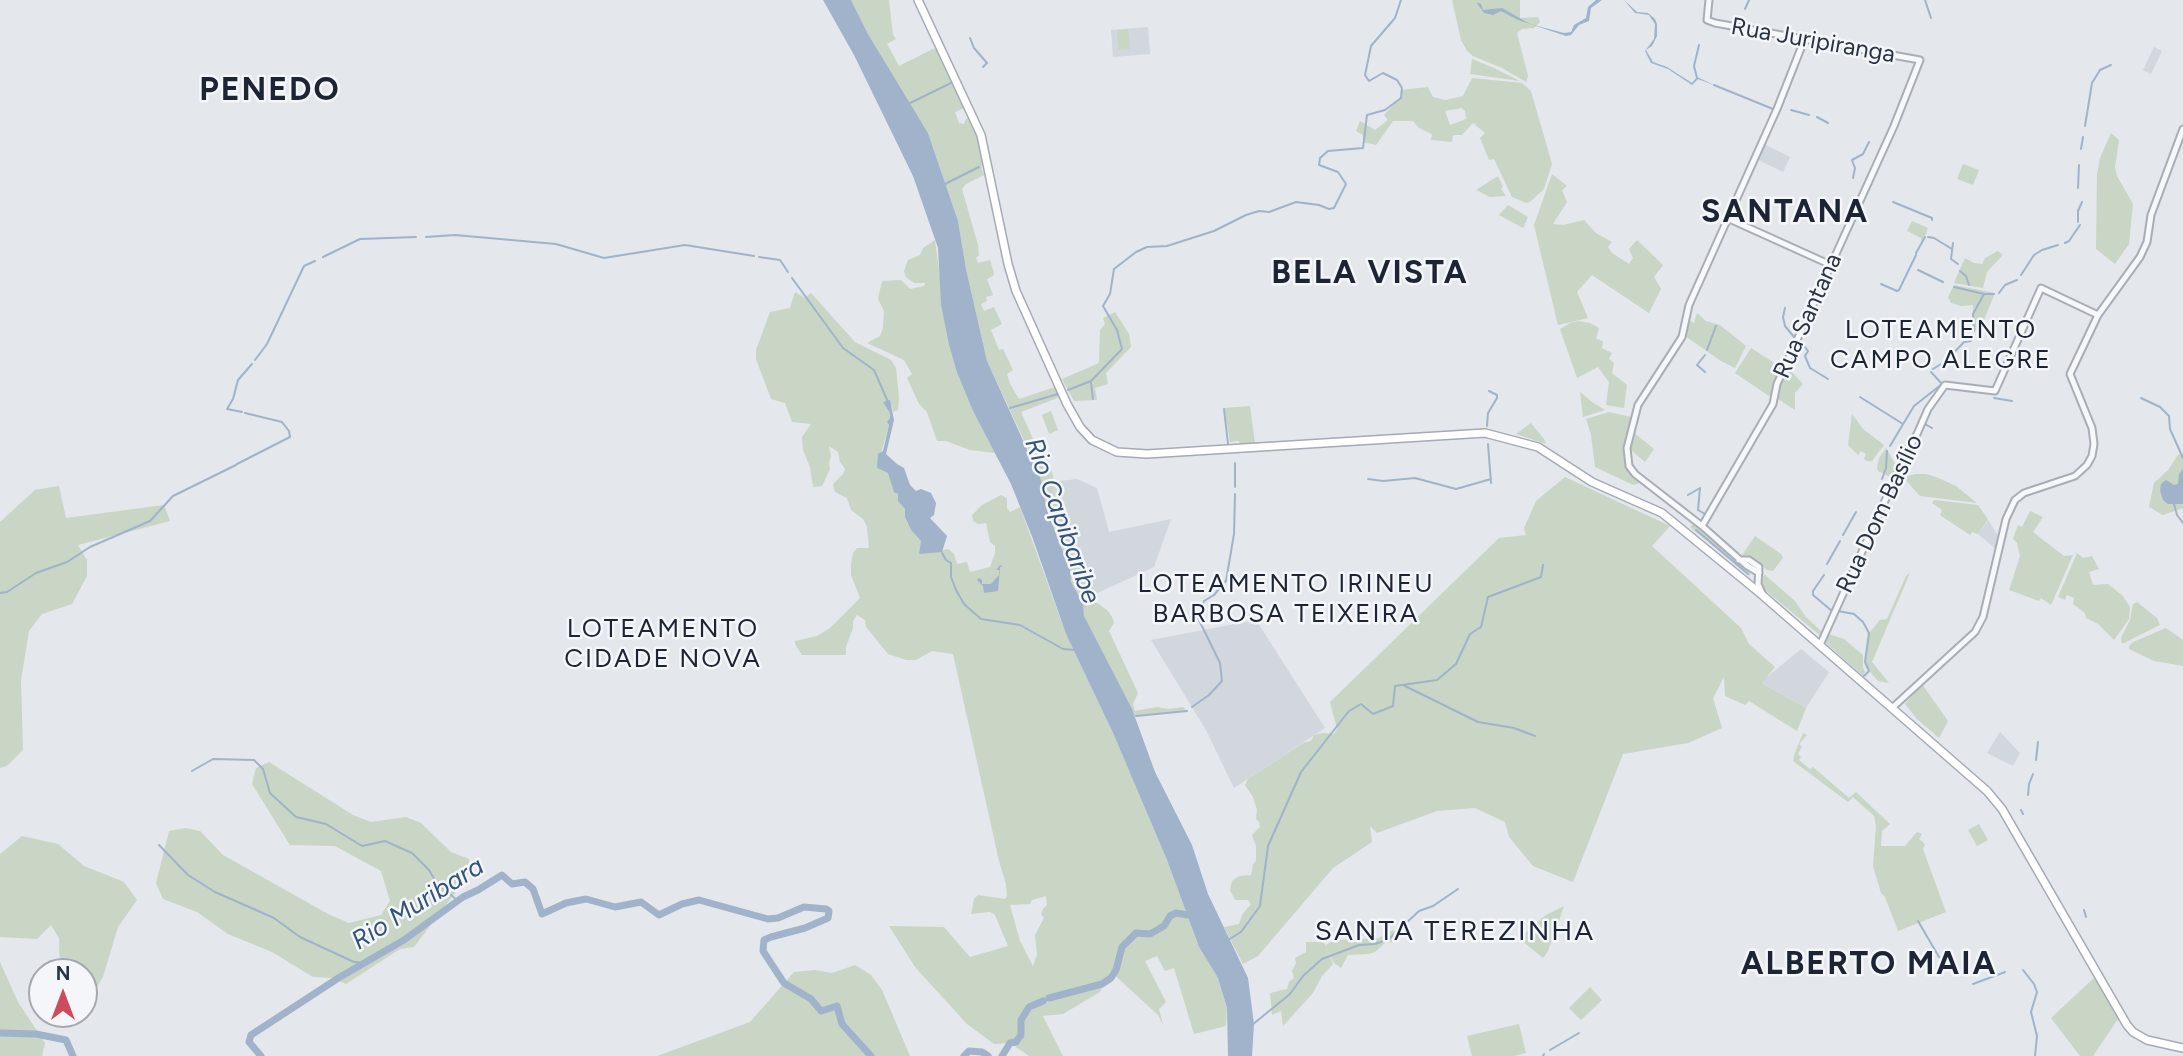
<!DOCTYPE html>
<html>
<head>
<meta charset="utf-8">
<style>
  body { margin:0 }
  #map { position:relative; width:2183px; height:1056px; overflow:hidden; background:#e4e7eb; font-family:Figtree,sans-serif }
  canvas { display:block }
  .north { position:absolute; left:28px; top:958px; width:70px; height:70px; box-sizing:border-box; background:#f4f6f9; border:2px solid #a4a8b1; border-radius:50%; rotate:0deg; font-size:19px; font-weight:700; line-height:28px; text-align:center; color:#2b3444 }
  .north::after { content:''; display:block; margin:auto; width:24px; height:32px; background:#cd4c5c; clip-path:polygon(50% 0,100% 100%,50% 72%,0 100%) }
</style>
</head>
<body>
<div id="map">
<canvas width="2183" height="1056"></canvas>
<div class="north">N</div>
</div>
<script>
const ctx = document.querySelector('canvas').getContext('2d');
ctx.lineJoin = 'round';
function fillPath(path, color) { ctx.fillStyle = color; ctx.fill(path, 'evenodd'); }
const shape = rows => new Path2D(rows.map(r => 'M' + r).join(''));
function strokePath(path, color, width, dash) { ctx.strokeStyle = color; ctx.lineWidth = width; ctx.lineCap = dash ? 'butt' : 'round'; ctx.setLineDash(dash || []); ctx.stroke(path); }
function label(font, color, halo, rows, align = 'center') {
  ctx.font = font + ' Figtree,sans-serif'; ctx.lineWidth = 5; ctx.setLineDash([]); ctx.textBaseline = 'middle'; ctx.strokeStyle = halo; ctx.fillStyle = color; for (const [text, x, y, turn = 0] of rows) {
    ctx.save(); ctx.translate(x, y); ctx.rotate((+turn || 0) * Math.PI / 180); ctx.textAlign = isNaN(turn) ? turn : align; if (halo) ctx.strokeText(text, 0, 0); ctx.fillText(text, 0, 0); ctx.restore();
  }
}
fillPath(shape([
  [1148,27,1150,54,1113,57,1111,30],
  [2154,47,2162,51,2151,74,2143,70],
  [1764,144,1790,157,1783,172,1756,159],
  [1077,479,1097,488,1109,532,1171,519,1154,567,1093,595,1092,580,1076,564,1051,482],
  [1988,520,1999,537,1996,549,1978,534],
  [1256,620,1325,728,1234,788,1206,730,1151,640],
  [1801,649,1829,672,1806,708,1761,682],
  [2000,732,2020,753,2013,766,1987,753]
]), '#d2d6dd');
fillPath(shape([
  [851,0,889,0,893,35,896,39,887,44,899,66,935,48,964,108,955,112,959,123,964,124,966,119,970,117,975,127,985,164,981,166,984,175,966,184,962,189,978,245,979,255,976,258,978,263,990,260,994,273,993,276,987,279,993,295,986,297,987,301,981,304,984,311,994,307,1002,324,991,330,999,350,1003,349,1013,370,1007,374,1010,384,1019,399,1055,387,1060,397,1021,412,1037,448,1049,462,1054,480,1051,482,1076,564,1092,580,1094,601,1107,610,1112,617,1114,623,1109,631,1138,693,1133,704,1135,711,1157,707,1168,709,1183,707,1187,711,1135,716,1086,623,1080,597,1071,582,1031,455,987,361,966,269,958,221,928,133,868,34],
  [1452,0,1520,0,1520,18,1538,17,1540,22,1534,28,1522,29,1517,33,1528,76,1526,82,1502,68,1473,56,1467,51,1461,40],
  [1128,29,1130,49,1118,50,1117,30],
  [1472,59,1496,69,1520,81,1470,74],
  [1472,78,1522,83,1531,91,1552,164,1544,189,1530,202,1526,203,1512,197,1494,159,1489,160,1480,138,1485,133,1473,123,1462,135,1453,135,1452,142,1431,140,1432,134,1419,128,1413,121,1393,121,1376,145,1363,142,1363,135,1356,131,1360,121,1375,130,1388,120,1384,115,1400,97,1401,90,1428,87,1433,97,1446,100,1463,96],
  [1462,108,1465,111,1466,119,1450,125,1445,111],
  [2111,133,2119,140,2115,167,2117,176,2133,204,2129,244,2115,264,2096,249,2097,174,2100,158],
  [1963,164,1979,170,1973,185,1957,179],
  [1552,174,1567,186,1562,190,1567,202,1553,224,1563,225,1584,220,1596,233,1612,242,1608,247,1612,253,1629,264,1633,258,1629,249,1637,240,1663,265,1654,277,1661,289,1649,313,1592,275,1577,292,1588,318,1558,325,1534,225],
  [1498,176,1503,187,1501,189,1506,196,1490,197,1476,190],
  [1508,205,1528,217,1523,228,1499,215],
  [1912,221,1928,228,1922,244,1921,238,1907,231],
  [935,240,949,345,973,411,995,453,970,450,946,441,937,441,927,412,919,404,907,378,912,374,904,360,867,343,880,336,883,328,884,311,878,299,882,281,901,280,910,289,924,286,925,283,914,283,906,277,904,271,908,260,920,255,923,248],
  [1998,251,2003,255,1987,272,1983,288,1954,283,1965,258,1974,263,1982,264,1985,258],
  [1954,285,1995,293,1979,332,1972,329,1973,305,1961,306,1951,303,1948,297],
  [795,292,805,298,811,293,855,342,891,360,896,368,899,397,898,410,893,412,892,404,889,425,877,468,888,473,898,494,899,501,905,509,905,517,911,530,921,541,941,552,942,550,948,549,954,554,957,564,967,562,970,572,990,567,995,553,995,546,990,542,986,523,978,524,973,521,972,515,982,505,1001,495,1007,498,1007,508,1010,512,1020,507,1066,634,1113,733,1167,860,1199,947,1218,978,1227,1008,1226,1026,1194,1034,1174,968,1165,971,1157,956,1145,961,1166,1002,1159,1009,1163,1025,1158,1015,1110,971,1114,979,1103,986,1100,992,1063,1014,1043,1016,1063,1056,1029,1056,1010,1043,994,1044,967,1024,915,967,889,926,944,927,970,957,1008,946,995,915,990,912,971,914,974,899,978,895,1005,899,1007,896,1006,884,999,861,953,654,932,651,916,660,906,660,888,654,866,627,865,620,857,615,853,621,853,628,846,647,846,655,802,655,795,644,795,641,817,636,830,628,860,598,851,575,851,564,853,553,857,548,869,548,867,527,863,519,851,510,847,498,835,492,833,484,843,474,845,469,840,462,838,452,829,446,831,456,829,463,830,469,822,486,813,487,810,467,803,450,802,437,811,424,792,422,785,403,771,399,756,359,756,350,770,312,790,308],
  [1046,896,1047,905,1043,909,1041,914,1044,918,1035,935,1037,954,1033,966,1020,941,1010,905,1030,904,1032,900],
  [1115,312,1129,334,1131,347,1106,373,1108,384,1095,388,1097,400,1074,401,1062,379,1099,363,1100,330,1105,324,1103,318],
  [1697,313,1706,321,1720,325,1746,346,1735,368,1721,361,1685,336,1688,320,1694,323],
  [1578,321,1590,323,1599,328,1596,339,1603,341,1602,348,1612,353,1609,359,1614,363,1612,373,1627,385,1624,408,1606,405,1609,382,1598,367,1577,378,1560,329,1570,323],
  [1751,348,1782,368,1773,394,1769,396,1735,373],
  [1786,369,1793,373,1803,384,1795,393,1795,410,1778,399,1778,387],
  [1580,392,1592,402,1605,410,1583,417],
  [1250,406,1255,443,1240,444,1239,441,1230,442,1224,408],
  [1051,411,1058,430,1049,434,1042,415],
  [1609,412,1631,417,1624,457,1628,471,1640,481,1638,484,1633,485,1595,467,1591,435,1586,419],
  [1852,414,1863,429,1884,445,1872,461,1867,461,1864,459,1866,454,1861,451,1858,455,1848,445],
  [1531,423,1544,439,1546,444,1516,434],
  [1632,431,1654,449,1645,462,1631,450],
  [1886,448,1898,469,1894,479,1878,471,1877,468,1879,458],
  [2183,454,2183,508,2163,515,2149,507,2154,483,2168,470,2178,455],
  [1915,474,1926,474,1936,477,1956,486,1977,503,1920,496,1903,477],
  [1565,477,1670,526,1652,546,1741,628,1749,644,1775,667,1762,683,1806,708,1797,731,1749,701,1745,705,1725,696,1724,677,1713,698,1722,728,1688,743,1623,754,1573,882,1533,866,1509,837,1505,822,1475,808,1437,811,1377,833,1370,826,1372,842,1333,868,1258,956,1243,964,1224,927,1239,924,1242,915,1251,904,1248,900,1235,900,1230,890,1232,881,1239,876,1251,875,1253,864,1256,861,1256,846,1252,835,1260,827,1259,822,1256,819,1257,810,1253,797,1245,785,1248,779,1303,743,1311,741,1314,735,1324,733,1334,734,1337,729,1330,702,1499,538,1526,535,1524,528,1536,501],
  [59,486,66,518,164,505,170,521,78,545,87,560,87,576,72,604,42,614,29,631,21,680,23,750,7,766,0,768,0,522,35,490],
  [1934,500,1978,505,1988,519,1978,534,1972,532,1970,535,1940,515,1942,510,1932,503],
  [2030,511,2043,517,2033,532,2064,556,2073,555,2051,605,2041,598,2039,601,2009,590,2020,556,2017,543,2013,539,2018,525,2022,527],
  [1695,522,1750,572,1750,576,1690,527],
  [1755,536,1781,554,1783,558,1773,571,1767,570,1760,563,1742,555],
  [2077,553,2083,558,2092,556,2099,569,2089,572,2093,585,2108,584,2123,596,2130,607,2129,619,2114,640,2098,624,2086,618,2085,613,2073,604,2074,598,2067,595,2065,600,2058,597],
  [1910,573,1872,662,1889,683,1878,681,1865,666,1869,633,1880,620,1887,619,1906,576],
  [1764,574,1795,601,1806,617,1824,634,1821,636,1760,586],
  [2137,602,2157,618,2160,625,2122,644,2121,638,2130,620,2133,604],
  [2166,628,2183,640,2183,666,2154,661,2129,649,2129,646,2133,642],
  [1828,634,1844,639,1863,655,1863,667,1865,672,1863,676,1826,643],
  [1922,684,1948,721,1939,738,1917,719,1905,704],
  [1803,733,1807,735,1799,744,1802,747,1798,754,1801,757,1799,760,1810,769,1813,767,1849,798,1856,792,1890,824,1882,831,1881,846,1905,846,1917,832,1922,834,1919,839,1925,844,1923,849,1946,912,1898,931,1885,897,1881,893,1873,866,1876,826,1874,816,1853,797,1848,802,1793,761,1794,755],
  [269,762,353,815,371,822,406,817,421,823,451,852,469,859,470,873,414,947,400,949,346,984,332,978,313,977,272,952,228,934,197,912,163,899,156,883,169,831,185,828,200,831,223,855,328,914,349,923,381,915,390,901,381,871,335,846,290,845,252,784,256,768],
  [1979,824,1988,840,1977,846,1968,830],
  [22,836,58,844,84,866,124,882,137,900,118,927,103,977,84,1008,84,972,60,972,59,938,51,925,37,939,0,937,0,854],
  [1564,906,1548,951,1543,958,1521,940,1528,930,1546,915],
  [1393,930,1396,933,1396,939,1393,942,1385,943,1375,952,1368,954,1348,955,1341,968,1334,963,1327,949,1326,945,1335,940,1379,938],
  [1306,942,1324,942,1333,964,1322,976,1313,993,1283,1026,1281,1011,1272,1015,1270,993,1287,989,1289,982,1294,978,1292,971,1296,963,1295,958,1306,952],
  [0,962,18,1002,45,1043,42,1056,0,1056],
  [855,965,871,975,882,990,910,1056,657,1056,750,1022,794,972,815,970,832,973],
  [2095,977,2118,1019,2093,1056,2080,1056,2051,1018],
  [1590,987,1602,1000,1581,1020,1569,1008],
  [1519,1024,1526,1053,1514,1056,1472,1056,1467,1036]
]), '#c9d5c5');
fillPath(shape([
  [823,0,851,0,868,34,928,133,958,221,966,269,987,361,1041,480,1047,510,1070,570,1071,582,1083,603,1084,616,1132,709,1155,772,1192,845,1208,894,1248,978,1254,1024,1252,1056,1228,1056,1227,1008,1218,978,1199,947,1167,860,1113,733,1066,634,1033,539,1011,484,973,411,957,372,949,345,941,304,938,248,913,176,854,55],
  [1596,0,1602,0,1591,8,1589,21,1579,25,1571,35,1566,36,1518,20,1501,11,1493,15,1484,13,1476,2,1481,4,1483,10,1502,8,1530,24,1564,33,1571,32,1574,25,1586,18,1588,7],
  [1624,0,1637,12,1648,13,1655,19,1657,24,1657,36,1652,46,1646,50,1653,62,1667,67,1692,83,1697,77,1716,86,1698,79,1692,85,1668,69,1651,63,1645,51,1654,39,1655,24,1649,15,1635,13],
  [890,400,894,420,886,454,897,464,904,468,910,485,916,491,921,489,931,493,936,503,934,515,930,518,947,536,942,552,919,554,921,541,911,530,905,517,905,509,898,501,898,494,894,492,888,473,877,468,878,454,883,451,889,425,887,422,890,418,890,413,883,402],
  [2183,469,2183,504,2168,504,2163,500,2160,490,2161,484,2166,480,2174,485,2178,484,2179,474],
  [1000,565,1003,566,1000,567,998,591,984,593,983,586,977,580,979,578,982,580,982,584,991,584,999,575,999,570,996,570]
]), '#a0b3cb');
strokePath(shape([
  [1925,0,1931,18],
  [1745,9,1749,0],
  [970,38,974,48,987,63,983,67],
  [1697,78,1694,66,1699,45],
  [1714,85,1773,109],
  [908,104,951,83],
  [1791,110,1809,115],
  [1817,117,1828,123],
  [2085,126,2092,83,2100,70,2111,65],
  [2081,149,2083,137],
  [1853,178,1855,168,1852,160,1863,154,1869,142],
  [945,184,979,167],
  [2078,188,2079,165],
  [1893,202,1932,218,1932,220],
  [2078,222,2078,211,2082,202],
  [426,237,455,235,556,244,604,258,685,245,754,256],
  [1928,237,1934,238,1952,249],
  [1953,243,1951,259,1958,264],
  [2065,243,2069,241,2080,225],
  [1916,253,1925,237],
  [323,257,360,239,416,237],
  [759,257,780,260,788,272],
  [1918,270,1943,282],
  [1960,271,1966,276,1969,285],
  [2021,275,2034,255,2042,250,2058,245],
  [792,278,843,348,874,370,888,402],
  [1881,284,1897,291,1899,290,1916,255],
  [1954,287,1984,294,1973,314,1974,331],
  [1999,293,2005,285,2017,280],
  [1984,294,1994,294],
  [1785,308,1783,317,1785,326,1794,337],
  [1802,343,1808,351,1805,356,1810,368,1828,379],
  [1707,350,1716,326],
  [255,360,267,344,304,266,315,261],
  [1933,369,1946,361,1964,342,1971,341,1973,335],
  [1705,372,1697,365,1705,355],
  [1091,383,1093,399],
  [1068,390,1091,381,1122,349,1117,330,1103,306,1110,294,1114,269,1136,252,1147,247,1167,246,1214,231,1246,215,1259,211,1269,212,1296,202,1319,205,1329,209,1334,208,1346,184,1338,172,1319,165,1320,158,1328,151,1363,148,1367,115,1385,110,1401,98,1402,88,1397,80,1383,73,1369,81,1365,75,1371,46,1395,18,1401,0],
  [1860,397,1903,424],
  [1994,398,2012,401],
  [2141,398,2160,407,2169,416,2170,429,2183,458],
  [1010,408,1058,394],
  [1224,409,1228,444],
  [242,412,227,409,233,399,238,380,252,364],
  [1487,426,1488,413,1497,398,1497,395,1489,391],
  [1922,429,1925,424,1932,428],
  [1488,444,1491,483],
  [1890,446,1914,406,1942,384,1931,372],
  [237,464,290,437,289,431,282,422,245,413],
  [1368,479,1383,481,1415,478,1456,489,1491,479],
  [1882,479,1886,468,1887,451],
  [1235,487,1235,463],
  [1688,495,1700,488,1698,510,1705,514],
  [2174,504,2177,515,2183,523],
  [1696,530,1708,540],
  [1843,535,1856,512],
  [1709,541,1748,574],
  [942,553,946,560,951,563,951,577,956,590,964,604,981,619,1020,625,1063,649,1075,650],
  [1827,564,1840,541],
  [1824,575,1813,591,1813,595,1832,611],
  [0,593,7,592,36,573,67,562,90,547,150,521,173,496,236,465],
  [1838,611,1854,614,1863,622,1869,633,1865,662,1869,671,1864,676],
  [1403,685,1478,722,1514,728,1535,736],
  [1192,707,1209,695,1222,681,1220,663,1198,618,1204,601,1214,595,1226,581,1234,534,1235,494],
  [1136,716,1187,711],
  [2036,760,2038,742],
  [192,771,213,759,254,760,263,769,270,793,296,817,326,824,362,846,385,841,412,853,429,870,436,882,458,901],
  [2028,795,2029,784,2033,774],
  [2021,810,2023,814],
  [159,845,188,875,215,892,274,918,300,937,354,962,366,963],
  [2084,910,2086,917],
  [1918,921,1939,957,1947,960,1956,971],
  [1228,940,1241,932,1260,906,1268,846,1301,772,1349,711,1361,704,1373,714,1393,706,1395,686,1437,680,1456,664,1470,634,1481,627,1488,597,1541,577,1543,565],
  [2023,970,2034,984,2037,992,2031,1012,2037,1036,2035,1056],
  [1973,984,2005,972],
  [1252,1025,1290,994,1303,976,1322,959,1359,945,1375,944,1389,939,1419,911,1433,906,1458,889],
  [1550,1050,1579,1033],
  [1543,1056,1544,1054]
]), '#a0b3cb', 2);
strokePath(shape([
  [1049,998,1102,984,1111,978,1116,970,1122,947,1136,933,1150,934,1164,926,1170,916,1176,913,1188,915,1197,912],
  [0,1033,36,1034,66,1040,73,1056],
  [261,1056,249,1042,251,1035,340,977,404,940,463,897,478,890,502,875,512,884,525,882,533,889,542,914,566,903,586,899,615,907,641,902,659,915,682,904,699,900,768,919,778,918,804,907,826,909,829,911,828,918,805,928,771,937,764,940,763,951,784,983,811,999,821,1011,837,1006,842,1024,871,1056],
  [964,1056,969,1051,982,1052,988,1056],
  [1002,1056,1010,1043,1016,1042,1021,1035,1021,1020,1029,1007,1043,1001]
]), '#a0b3cb', 7);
const tertiary = shape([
  [1727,218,1831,265],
  [1702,526,1773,404,1777,384,1894,126,1920,60,1715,23,1707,20,1709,0],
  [1739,560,1749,560,1759,567,1758,584,1762,593],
  [1759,573,1746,565,1702,526,1635,474,1629,466,1627,448,1638,405,1682,337,1689,305,1777,109,1805,38],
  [1820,645,1906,454,1917,434,1928,409,1945,385,1995,391,2041,288,2098,315],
  [1892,708,1975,632,1983,617,2006,519,2015,500,2024,493,2075,476,2087,465,2092,456,2094,444,2092,428,2070,374,2098,315,2140,257,2147,242,2151,215,2183,129]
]);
const primary = shape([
  [918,0,981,135,1008,264,1016,291,1067,404,1080,427,1092,440,1117,452,1147,454,1485,433,1538,447,1592,482,1662,513,1761,594,1987,791,2002,809,2127,1025,2133,1032,2147,1040,2183,1048]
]);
strokePath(tertiary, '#a9aeb6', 9);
strokePath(primary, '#a3abb7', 10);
strokePath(tertiary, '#f7f8fa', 5);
strokePath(primary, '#fff', 7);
label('24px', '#2b3444', '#f4f6f9', [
  ["Rua Juripiranga",1813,41,10],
  ["Rua Santana",1808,316,-66],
  ["Rua Dom Basílio",1880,514,-65]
]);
ctx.letterSpacing = '2px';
label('26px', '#1d2535', '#f4f6f9', [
  ["LOTEAMENTO",1941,330],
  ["CAMPO ALEGRE",1941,360],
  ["LOTEAMENTO IRINEU",1286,584],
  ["BARBOSA TEIXEIRA",1286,614],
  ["LOTEAMENTO",663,629],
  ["CIDADE NOVA",663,659]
]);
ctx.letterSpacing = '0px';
label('italic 26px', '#355278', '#f4f6f9', [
  ["Rio Capibaribe",1062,521,70],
  ["Rio Muribara",418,904,-32]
]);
ctx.letterSpacing = '2px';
label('28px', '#1d2535', '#f4f6f9', [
  ["SANTA TEREZINHA",1455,932]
]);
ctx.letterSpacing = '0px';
ctx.letterSpacing = '2px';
label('bold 32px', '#1d2535', '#f4f6f9', [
  ["PENEDO",270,91],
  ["SANTANA",1785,213],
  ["BELA VISTA",1370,274],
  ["ALBERTO MAIA",1869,965]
]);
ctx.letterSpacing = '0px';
</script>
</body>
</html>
